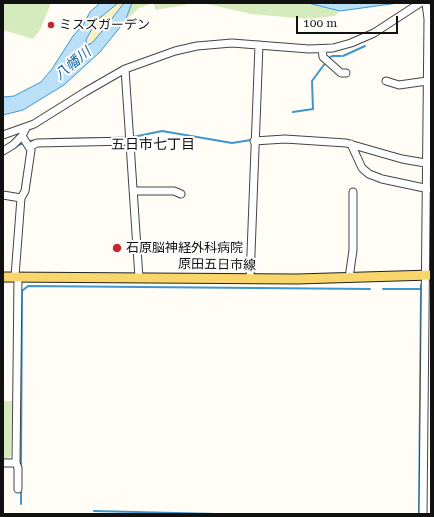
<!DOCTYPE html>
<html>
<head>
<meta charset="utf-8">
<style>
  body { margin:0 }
  #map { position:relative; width:434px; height:517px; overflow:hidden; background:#fffdf5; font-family:"Roboto Serif",serif }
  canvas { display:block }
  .frame { position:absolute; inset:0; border:4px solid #111; pointer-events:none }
  .scale { position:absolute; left:296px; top:16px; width:102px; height:18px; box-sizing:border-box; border:2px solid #111; border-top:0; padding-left:5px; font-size:12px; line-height:14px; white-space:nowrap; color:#111; -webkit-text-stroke:3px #fff; paint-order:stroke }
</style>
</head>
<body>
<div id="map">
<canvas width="434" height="517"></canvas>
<div class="frame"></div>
<div class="scale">100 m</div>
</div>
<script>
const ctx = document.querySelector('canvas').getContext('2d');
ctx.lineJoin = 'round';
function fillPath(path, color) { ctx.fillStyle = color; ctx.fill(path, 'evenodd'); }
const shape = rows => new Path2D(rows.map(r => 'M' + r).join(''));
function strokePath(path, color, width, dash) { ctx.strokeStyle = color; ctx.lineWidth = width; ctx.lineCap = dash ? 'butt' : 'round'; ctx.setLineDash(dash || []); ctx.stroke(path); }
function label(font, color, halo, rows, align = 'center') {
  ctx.font = font + ' "Roboto Serif","Noto Sans JP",serif'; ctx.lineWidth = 4; ctx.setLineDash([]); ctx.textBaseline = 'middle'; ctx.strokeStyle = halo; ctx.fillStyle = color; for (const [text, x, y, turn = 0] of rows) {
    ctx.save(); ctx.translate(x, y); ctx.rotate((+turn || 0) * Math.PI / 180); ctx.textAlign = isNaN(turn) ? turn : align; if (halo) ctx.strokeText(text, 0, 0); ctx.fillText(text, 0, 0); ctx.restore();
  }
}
fillPath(shape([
  [3,3,51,3,40,30,33,39,3,30],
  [132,3,195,3,156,10,153,3,139,8,125,21],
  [203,3,308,3,340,11,335,16,309,19,251,14],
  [3,401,12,401,11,455,8,460,3,460]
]), '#d5ebbd');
fillPath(shape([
  [117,3,124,3,104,30,92,43,87,45,86,40,96,21]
]), '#fbeec1');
const water = shape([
  [100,3,118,3,96,21,86,40,87,45,92,43,103,30,124,3,132,3,125,21,100,52,64,85,23,110,3,115,3,97,14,96,41,82,52,69,73,36,83,25,90,12,100,3],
  [308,3,398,3,340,11,308,3]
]);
fillPath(water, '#b9e0f7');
strokePath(water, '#3f96cf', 1);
strokePath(shape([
  [343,56,365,46],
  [329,58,332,56,341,56],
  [293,112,313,109,312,81,326,62],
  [133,137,162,131,232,143,251,140],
  [51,139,117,138],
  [30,141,37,140],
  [16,146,24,143],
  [383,289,421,289,421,285],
  [21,467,22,291,28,286,370,289],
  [21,504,21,489],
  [94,511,216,514],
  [419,514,421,289]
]), '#3f96cf', 2);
const minor = shape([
  [322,49,323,57,341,73,346,73],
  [125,69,139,278],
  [386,81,399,85,427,81],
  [3,135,34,124,85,92,125,69,175,51,197,46,232,43,309,49,333,48,351,43,374,33,420,3],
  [254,141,285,139,346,143,402,159,431,164],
  [351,144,362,168,369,174,382,179,429,189],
  [29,147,37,143,131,141],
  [3,151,13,145,22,136],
  [134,191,174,191,181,194],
  [3,195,21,198],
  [15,276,21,198,25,191,31,150,22,136,26,128],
  [18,277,16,463,18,468,18,489],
  [349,278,353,250,353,192],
  [250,279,259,45],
  [3,463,16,463],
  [423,514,428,19,426,3]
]);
const major = shape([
  [3,277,297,279,431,275]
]);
strokePath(minor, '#444', 9);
strokePath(major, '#222', 11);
strokePath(minor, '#fff', 7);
strokePath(major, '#f9d66b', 9);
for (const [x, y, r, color] of [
  [51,25,4,"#c4262e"],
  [117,248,5,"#c4262e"]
]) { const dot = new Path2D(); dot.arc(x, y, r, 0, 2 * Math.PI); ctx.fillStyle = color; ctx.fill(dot); strokePath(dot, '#fff', 1.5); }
label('13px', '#111', '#fff', [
  ["ミスズガーデン",59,25],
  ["石原脳神経外科病院",126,248]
], 'left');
label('13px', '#111', '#fff', [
  ["原田五日市線",217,265,1]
]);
label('italic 14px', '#1768a6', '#fff', [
  ["八幡川",73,64,-40]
]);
label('14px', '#111', '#fff', [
  ["五日市七丁目",153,145]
]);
</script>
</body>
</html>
